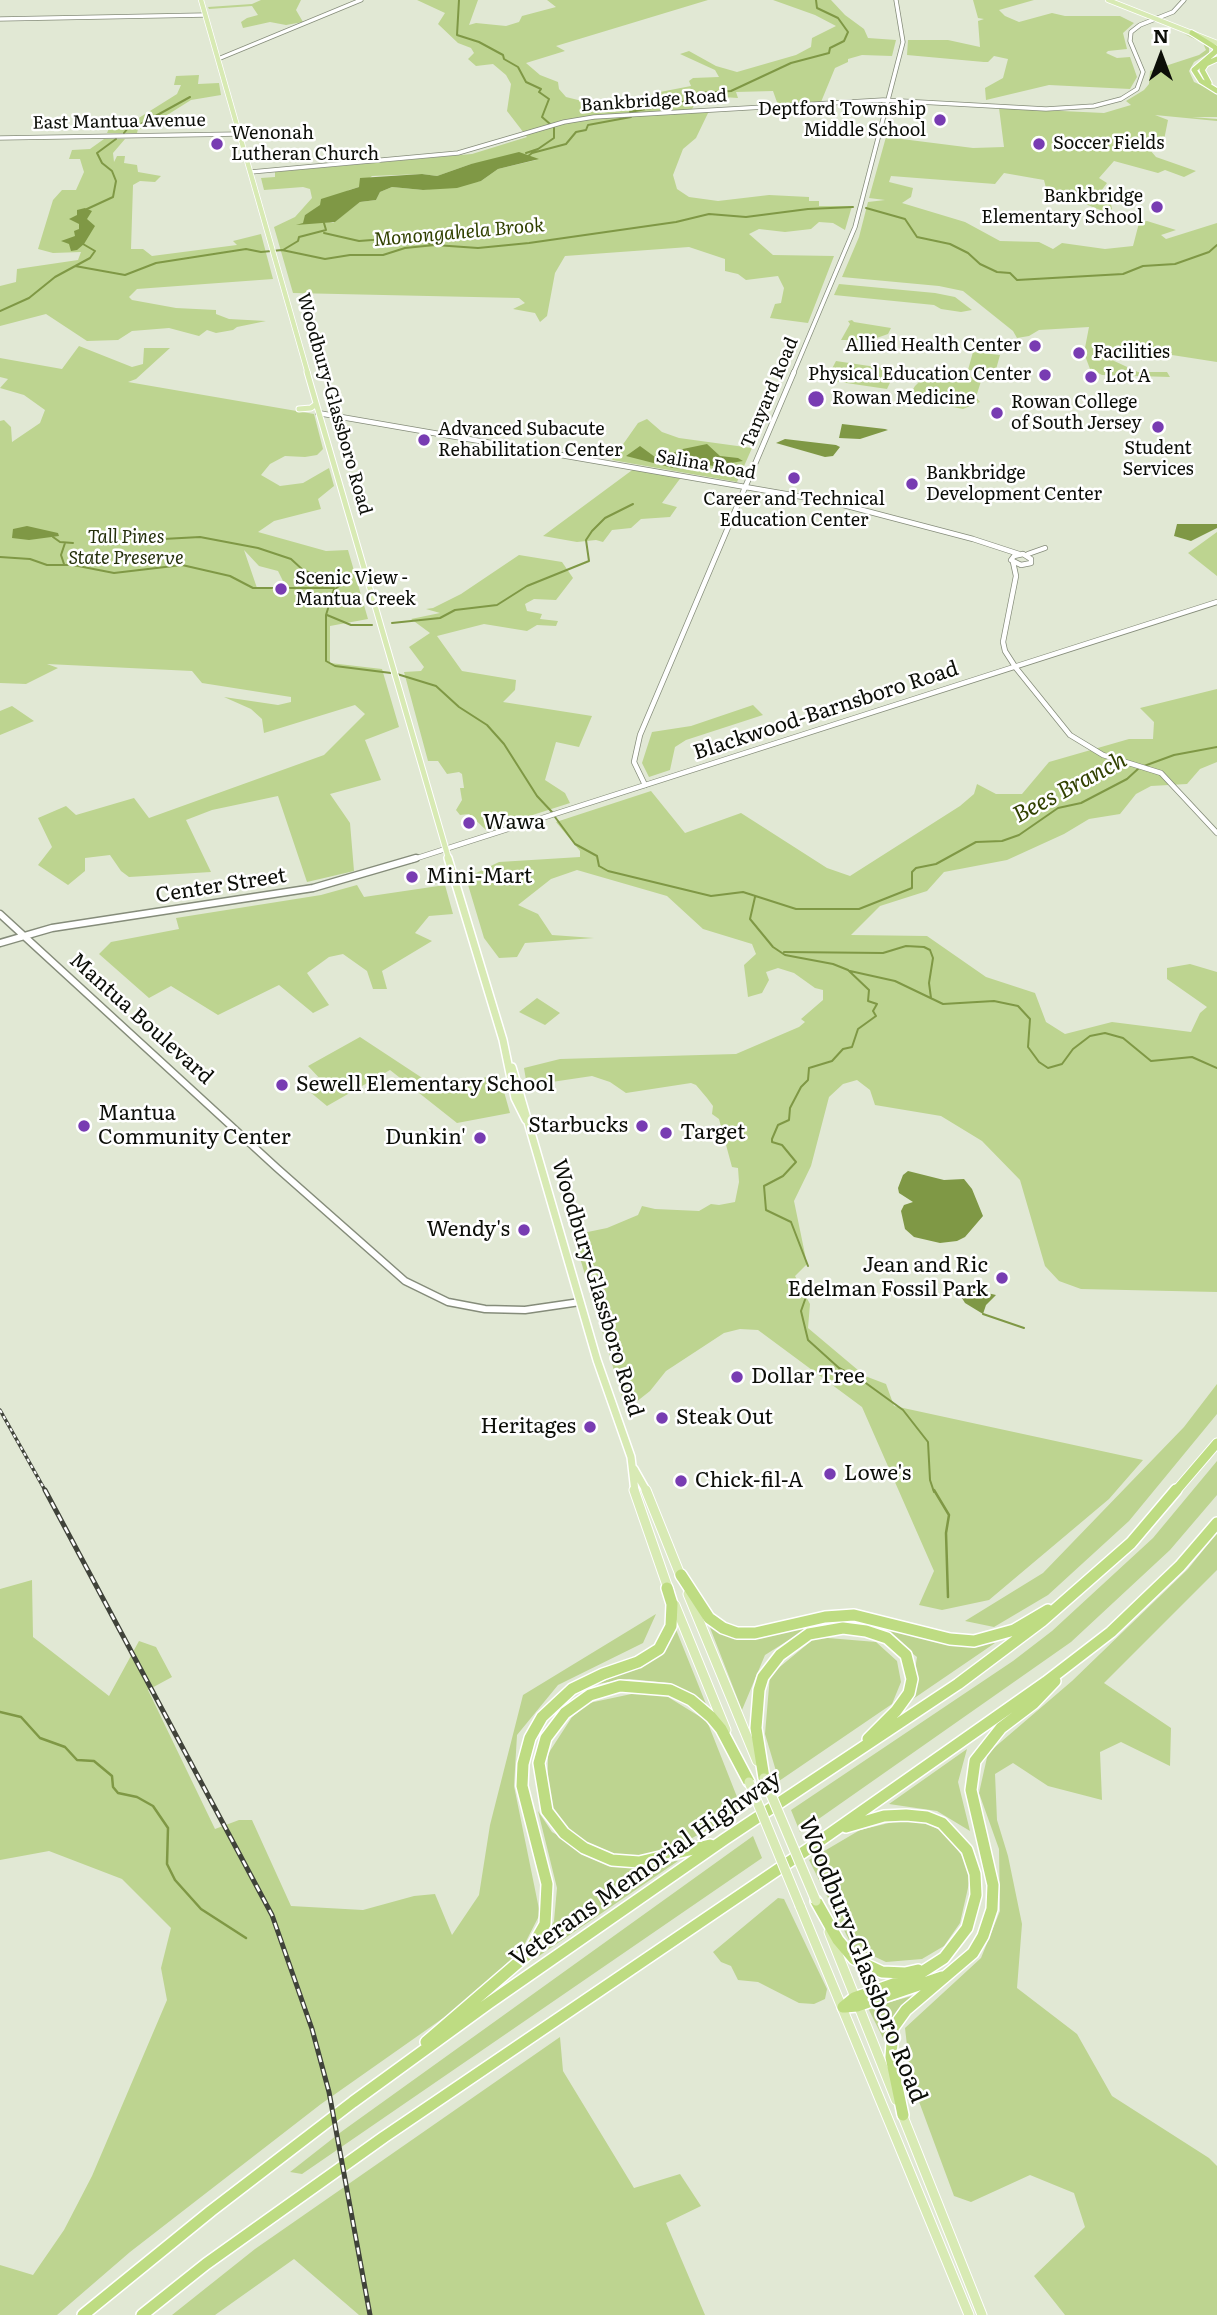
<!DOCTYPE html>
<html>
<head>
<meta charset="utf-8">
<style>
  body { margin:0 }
  #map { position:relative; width:1217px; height:2315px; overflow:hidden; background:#e1e8d4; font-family:Literata,serif }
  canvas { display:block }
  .north { position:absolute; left:1126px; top:21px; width:70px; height:70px; -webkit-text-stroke:5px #fff; paint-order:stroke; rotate:0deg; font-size:19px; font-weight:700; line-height:28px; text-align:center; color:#0c0e08 }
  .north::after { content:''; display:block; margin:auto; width:24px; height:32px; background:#0c0e08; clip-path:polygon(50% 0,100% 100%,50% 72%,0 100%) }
</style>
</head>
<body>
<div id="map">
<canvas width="1217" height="2315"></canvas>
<div class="north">N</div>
</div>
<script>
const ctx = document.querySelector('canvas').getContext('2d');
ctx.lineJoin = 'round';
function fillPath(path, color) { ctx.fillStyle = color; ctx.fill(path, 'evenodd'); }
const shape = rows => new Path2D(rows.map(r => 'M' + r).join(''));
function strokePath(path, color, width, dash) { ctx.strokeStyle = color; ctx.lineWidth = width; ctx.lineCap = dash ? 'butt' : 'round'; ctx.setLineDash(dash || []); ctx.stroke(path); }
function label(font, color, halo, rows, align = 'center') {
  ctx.font = font + ' Literata,serif'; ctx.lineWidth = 5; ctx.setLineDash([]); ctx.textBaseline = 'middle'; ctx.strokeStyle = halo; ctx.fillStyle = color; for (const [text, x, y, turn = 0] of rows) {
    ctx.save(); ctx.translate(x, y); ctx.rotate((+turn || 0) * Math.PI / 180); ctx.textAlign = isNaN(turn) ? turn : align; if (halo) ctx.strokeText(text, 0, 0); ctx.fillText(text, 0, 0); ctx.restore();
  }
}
fillPath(shape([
  [261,0,301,0,296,10,303,22,286,25,270,22,243,28,241,22,247,18,258,15,252,6,209,9,208,7,252,4],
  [417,0,478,0,469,25,476,23,506,26,519,22,522,16,556,7,547,0,708,0,556,46,565,51,526,63,540,75,558,82,559,89,566,97,602,106,648,100,660,92,691,86,689,81,693,78,719,77,715,70,680,54,689,51,716,66,737,72,796,55,811,47,812,38,836,26,815,15,773,0,831,0,845,15,864,29,868,38,896,40,892,56,862,55,848,59,848,62,835,68,821,102,778,105,773,91,736,92,738,98,708,96,701,104,695,104,691,111,709,111,696,138,683,149,673,175,677,189,689,197,718,201,769,195,809,197,809,201,819,201,819,206,852,206,845,230,833,223,819,222,811,229,785,232,759,229,749,234,773,255,834,256,808,323,770,318,775,304,781,303,784,288,778,276,746,280,738,274,725,271,725,259,689,247,565,256,555,273,547,316,540,322,535,313,513,309,525,303,519,298,293,293,274,227,295,217,312,198,310,189,303,187,264,190,261,178,275,177,275,172,472,154,527,137,507,111,511,84,506,75,493,64,476,66,468,59,474,53,471,48,458,43,438,24,445,13],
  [536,160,498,169,481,181,423,190,392,187,380,192,376,200,360,202,333,223,305,215,349,190,359,187,372,176,422,174,437,176,471,164],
  [973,0,1034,0,999,10,1005,16,1019,22,1052,13,1065,16,1120,16,1134,23,1123,33,1127,49,1108,51,1106,53,1117,58,1130,57,1137,77,1130,89,1049,85,986,100,985,88,1003,78,1008,59,994,56,988,62,984,62,907,55,908,40,948,40,980,47,978,21,984,19,978,18],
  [1184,34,1196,38,1209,45,1209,53,1194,62,1189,71,1194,82,1217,92,1217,117,1192,117,1217,119,1217,121,1155,115,1168,120,1164,140,1144,143,1156,157,1196,171,1184,177,1165,170,1158,173,1114,161,1099,178,1107,183,1098,195,1111,204,1112,209,1105,212,1046,188,1044,180,1004,173,995,184,891,176,889,182,913,188,911,197,902,203,965,222,1000,241,1039,242,1053,249,1062,243,1105,249,1133,246,1139,223,1147,221,1176,230,1161,235,1166,239,1217,223,1217,362,1172,355,1161,349,1139,345,1115,347,1112,360,1138,372,1167,372,1170,377,1102,375,1090,369,1084,353,1089,327,1039,330,1029,336,1017,338,1013,331,963,291,939,286,842,277,859,237,868,202,885,200,869,198,886,137,973,148,1004,147,999,108,1104,113,1131,105,1126,101,1144,90,1149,84,1150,71,1199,55,1206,50,1203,43],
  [199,75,198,84,219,83,221,95,191,100,145,129,138,129,137,133,107,133,110,126,134,121,177,94,181,85,174,85,176,76],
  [104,139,125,139,113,153,114,162,117,156,125,156,124,163,137,165,138,172,161,176,155,182,140,181,133,185,131,249,143,249,152,256,237,245,233,241,261,234,273,279,137,289,129,297,132,300,176,308,216,310,216,314,229,319,266,321,237,327,233,330,216,333,207,330,199,336,169,328,132,331,118,340,87,341,46,314,0,326,0,286,16,282,17,269,78,260,81,252,53,253,38,249,53,200,62,190,76,190,84,172,80,159,69,159,72,150,90,149],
  [839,284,935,293,955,297,972,310,961,312,941,309,934,305,834,295],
  [852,320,854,322,891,328,888,334,871,340,841,340,850,324,848,321],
  [79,346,132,367,143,364,144,348,170,348,136,379,128,382,314,414,323,449,317,455,305,457,285,456,270,464,261,475,280,486,303,483,329,468,334,486,318,499,321,509,274,521,258,532,326,551,348,550,368,619,330,626,330,663,382,669,399,727,365,740,381,780,330,794,350,823,354,871,307,882,278,796,212,810,186,820,211,872,129,877,121,871,110,855,85,858,85,871,68,885,38,865,52,847,38,818,66,806,76,815,134,798,149,818,324,755,365,714,355,705,264,733,262,719,251,709,224,697,278,705,291,702,291,697,202,683,192,671,47,664,58,668,26,684,0,683,0,421,4,420,11,427,12,442,40,423,45,410,24,395,0,388,8,379,0,377,0,358,62,369],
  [244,550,259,566,278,571,286,587,257,588],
  [973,352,1000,355,995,373,968,370],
  [836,361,896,370,887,389,826,380],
  [928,373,982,378,976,397,980,402,963,409,908,398,915,386],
  [647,419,662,432,679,438,752,448,737,482,612,460,638,423],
  [635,468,682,476,662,503,677,507,670,517,641,519,631,528,612,530,603,542,596,540,577,542,543,536],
  [1217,532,1217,576,1188,553],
  [519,555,562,562,573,578,556,600,534,599,525,604,527,611,542,614,540,619,558,621,556,626,537,625,527,631,484,624,437,636,462,671,516,680,515,690,503,702,592,716,579,747,556,742,545,780,565,793,570,803,486,830,469,814,460,815,456,810,462,800,460,788,464,788,462,774,459,772,447,774,438,761,428,761,404,672,421,671,424,667,409,647,430,633,411,619,440,613,426,609,433,608,461,594],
  [1217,689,1217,762,1200,769,1187,784,1151,786,1136,794,1120,814,1089,819,1064,834,1007,860,944,872,927,891,880,906,851,935,927,936,986,977,1035,993,1046,1022,1065,1034,1112,1022,1191,1032,1200,1013,1207,1007,1167,979,1167,968,1190,964,1217,972,1217,1292,1081,1289,1059,1281,1045,1266,1020,1180,982,1141,941,1116,875,1105,870,1090,857,1080,843,1084,829,1097,811,1166,794,1201,807,1264,795,1276,810,1304,808,1328,865,1376,886,1384,894,1406,1143,1460,1109,1499,989,1600,942,1610,919,1605,934,1571,862,1407,758,1330,740,1329,724,1333,666,1371,650,1391,626,1410,573,1235,607,1228,638,1215,642,1206,655,1209,699,1211,711,1204,719,1205,735,1202,739,1182,738,1168,732,1167,719,1119,712,1114,713,1106,707,1098,696,1085,691,1083,626,1093,610,1082,592,1076,545,1083,526,1080,524,1068,560,1059,736,1054,799,1027,805,1022,801,1019,823,1000,823,990,815,988,794,973,778,968,766,972,769,980,762,993,748,997,744,965,756,954,752,944,703,929,667,896,577,870,551,879,518,905,538,914,552,935,594,938,525,943,517,957,499,958,484,938,466,878,499,862,580,857,580,851,556,822,651,791,685,833,741,813,827,868,850,876,960,806,974,794,977,784,996,794,1022,794,1049,762,1129,739,1153,739,1154,722,1140,708],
  [753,705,763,715,686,740,675,747,670,770,649,777,642,763,652,732,691,726],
  [12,706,34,721,0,735,0,711],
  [357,885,364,897,445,885,453,914,429,916,415,933,432,941,382,971,387,989,373,989,367,971,343,954,329,957,307,973,329,1005,313,1013,279,985,218,1015,171,986,149,998,99,954,111,942,179,929,176,918,321,895],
  [537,998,560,1013,545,1025,519,1012],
  [360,1037,439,1089,499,1074,510,1113,457,1123,390,1070,327,1106,310,1092,324,1083,308,1066],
  [1217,1384,1217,1414,1129,1521,1048,1595,994,1627,965,1621,1043,1573,1184,1427],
  [1217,1461,1217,1495,1170,1550,1071,1642,800,1832,791,1810,1013,1661,1052,1631,1153,1538],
  [1217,1533,1217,1570,1104,1683,1171,1728,1170,1766,1121,1742,1100,1752,1102,1800,1048,1786,1013,1763,995,1774,997,1820,1008,1856,1022,1924,1017,1988,1077,2034,1112,2096,1209,2158,1217,2166,1217,2315,1065,2315,1034,2276,1085,2227,1074,2193,1030,2175,971,2202,954,2196,911,2080,905,2028,981,1958,1000,1911,999,1849,979,1793,988,1753,1072,1681,1188,1569],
  [32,1580,33,1637,109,1696,139,1641,156,1647,172,1677,148,1690,215,1829,239,1820,252,1820,291,1906,363,1910,414,1896,435,1894,452,1935,479,1895,490,1825,523,1695,656,1614,643,1643,558,1685,517,1735,514,1786,540,1914,522,1949,466,2002,321,2104,130,2252,57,2315,0,2315,0,2265,33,2275,64,2230,92,2176,167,2000,161,1968,171,1928,122,1879,49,1851,0,1860,0,1589],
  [709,1625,753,1637,808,1628,765,1655,742,1710],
  [876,1625,948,1644,995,1643,910,1701,917,1657],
  [675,1627,706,1704,669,1683,629,1679,597,1684,649,1662,667,1647],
  [816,1637,876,1642,897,1661,901,1682,892,1704,779,1781,765,1734,770,1675],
  [655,1689,707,1721,741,1807,711,1828,660,1855,607,1855,575,1839,547,1806,548,1754,572,1717,589,1703],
  [967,1749,958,1782,970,1831,937,1811,889,1804],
  [538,1811,552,1832,610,1865,678,1861,533,1960,554,1921,557,1888],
  [893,1822,924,1822,946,1833,964,1859,970,1879,960,1923,944,1946,922,1959,886,1962,852,1946,809,1860,860,1830],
  [753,1836,762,1858,302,2174,290,2172,341,2132],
  [778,1898,784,1899,827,1989,825,1999,814,2004,799,2003,758,1982,738,1980,731,1966,721,1962,713,1952],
  [919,1994,893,2019,885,2042,868,2008],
  [560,2037,563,2071,634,2188,680,2174,701,2206,666,2223,705,2315,359,2315,294,2259,215,2315,172,2315,255,2249]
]), '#bdd490');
fillPath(shape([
  [519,152,539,159,498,169,481,181,457,188,423,190,392,187,380,192,376,200,360,202,335,222,296,225,303,223,305,215,320,205,321,199,359,187,360,178,422,174,437,176,471,164],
  [85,208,92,211,87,219,95,226,84,244,77,250,71,251,69,244,61,241,75,236,74,231,79,229,79,224,69,219,77,215,77,210],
  [842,424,885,429,888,430,860,439,839,438],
  [785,439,836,445,840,447,833,456,825,457,776,443],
  [707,444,720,456,738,458,743,461,713,466,700,463,694,469,673,468,626,456,640,446,655,457,665,459,678,450],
  [1177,524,1217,524,1217,528,1191,541,1174,536],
  [27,526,58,533,59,536,29,540,12,538,13,529],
  [908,1171,944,1180,964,1179,972,1189,983,1216,965,1237,957,1241,940,1243,914,1237,905,1229,901,1211,904,1205,913,1202,899,1193,898,1188,903,1175],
  [965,1288,996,1295,986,1305,983,1314,965,1303,957,1290]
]), '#7f9845');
strokePath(shape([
  [459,0,457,35,479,42,503,55,504,59,518,67,526,82,541,89,539,92,549,99,542,117,550,124],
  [630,112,683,102,699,93,731,91,791,63,829,53,830,48,844,41,848,32,838,18,817,8,816,0],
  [124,133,128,128,141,124,190,97],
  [526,153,538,149,554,138,554,127],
  [527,157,532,153,566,144,576,132,586,130,588,125,631,117],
  [866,208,905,219,917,237,950,244,968,253,980,264,997,272,1010,273,1017,280,1123,274,1143,266,1175,264,1209,252,1217,245],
  [87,209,113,197,116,181,112,171,102,163,97,153,116,139],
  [324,233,359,241,412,237,433,245],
  [283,250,298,241,299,237,326,230,324,223],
  [75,266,125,275,156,263,246,249,261,252,282,250,325,259,350,255,383,255,405,248,435,245,478,248,529,243,676,222,709,214,746,217,808,209,853,207],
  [0,311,29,298,55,277,90,258,95,251,83,244],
  [53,537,60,542,73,543],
  [163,539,200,537,258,548,291,559,304,571,337,578,342,584,335,589],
  [0,557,30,559,47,565,73,565,114,573,182,565,230,576,253,588,334,588],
  [64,564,61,555,65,543],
  [334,589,326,615,326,661,335,666,391,673],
  [327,615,351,625,372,625],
  [392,623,440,618,455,610,497,605,527,586,589,561,586,540,592,531,605,518,633,504],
  [397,674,436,686,459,707,487,725,504,744,537,796,552,812],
  [1144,766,1174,755,1217,747],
  [555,817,575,844,597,856,599,866,608,871,711,896,743,892,796,909,859,909,912,888,912,872,916,868,936,864,976,842,1002,841,1019,835,1058,808,1081,803,1127,779,1139,768],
  [755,897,750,919,773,947,785,955,833,964,848,970,869,990,868,1001,877,1004,873,1011,876,1016,858,1029,852,1047,843,1049,832,1061,809,1068,808,1080,801,1087,790,1108,789,1120,778,1125,772,1139,772,1142,782,1145,796,1162,783,1176,764,1186,766,1210,791,1222,808,1266],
  [784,952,883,953,906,946,924,947,930,950,933,958,929,983,931,998],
  [850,971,895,981,943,1004,994,1001,1018,1006,1030,1019,1028,1047,1039,1062,1048,1068,1062,1064,1073,1049,1090,1036,1105,1033,1123,1038,1151,1061,1192,1057,1217,1068],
  [807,1294,801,1311,808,1340,839,1368,863,1381,903,1410,928,1442,930,1480,934,1492],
  [983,1314,1024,1328]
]), '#7f9845', 2);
strokePath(shape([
  [934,1490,949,1515,946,1533,948,1597],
  [0,1712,21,1717,40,1738,65,1747,77,1760,94,1761,112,1776,113,1787,118,1793,137,1797,153,1806,168,1828,167,1864,175,1880,201,1909,246,1938]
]), '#7f9845', 2.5);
const tertiaryFar1 = shape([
  [0,19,205,15],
  [218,59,361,0],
  [0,138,239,134],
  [251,172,458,153,564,122,594,117,883,100,1046,109,1094,106,1121,99,1137,89,1143,72,1130,41,1131,32,1140,25,1173,12,1184,0],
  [793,374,855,227,903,42,896,0]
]);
const tertiary = shape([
  [318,413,832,502,973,539,1019,554],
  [1023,554,1031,559,1031,563,1021,565,1011,560,1014,556,1023,554],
  [1028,554,1045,548],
  [1013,562,1016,576,1003,642,1005,651,1016,668,1070,735,1103,755,1161,773,1217,833],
  [645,785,634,762,640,735,794,372]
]);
const secondaryFar1 = shape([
  [411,860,1217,602]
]);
const secondary = shape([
  [0,914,277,1168,405,1281,448,1302,485,1309,525,1310,580,1302],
  [0,943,52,928,313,888,416,858]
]);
const primaryFar3 = shape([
  [201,0,308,374],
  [1108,0,1217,43]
]);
const primaryFar2 = shape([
  [307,372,449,860],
  [299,409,311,408,316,404]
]);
const primaryFar1 = shape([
  [448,858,503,1040,515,1098,526,1120],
  [512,1067,597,1360,631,1457,635,1492],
  [634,1469,647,1492]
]);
const primary = shape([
  [634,1490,669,1591],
  [646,1490,681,1577],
  [688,1594,757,1761],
  [675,1605,726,1730],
  [800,1906,969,2315],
  [829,1932,896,2100],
  [902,2114,982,2315]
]);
const motorwayFar2 = shape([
  [1192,33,1216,48,1215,52,1194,70,1201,81,1217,91],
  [1209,83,1202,70,1206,64,1217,59]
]);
const motorwayFar1 = shape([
  [1175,1492,1217,1443]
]);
const motorway = shape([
  [681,1575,709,1618,723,1628,737,1633,755,1633,825,1617,854,1615,950,1639,974,1641,1014,1630,1048,1610],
  [764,1778,756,1728,759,1690,763,1677,780,1655,809,1634,843,1628,866,1631,887,1638,906,1655,912,1679,909,1693,896,1711,868,1739],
  [710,1845,639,1862,612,1860,584,1848,564,1833,547,1811,539,1763,546,1738,565,1713,590,1695,620,1686,670,1690,691,1700,711,1717,721,1729,749,1782],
  [816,1901,838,1940,854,1959,882,1972,905,1973,918,1970],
  [843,2007,854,1998,916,1976,944,1958,967,1928,976,1895,975,1874,967,1850,942,1823,927,1817,906,1815,884,1816,846,1827],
  [845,2007,857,2006,942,1977],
  [426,2042,528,1954,545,1924,547,1884,522,1786,523,1764,530,1738,542,1717,572,1689,603,1674,638,1662,659,1649,671,1626,672,1604,667,1588],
  [903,2115,891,2057,893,2028,906,2010,973,1953,983,1936,992,1909,993,1885,971,1790,975,1761,1001,1728,1034,1703,1055,1681],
  [83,2315,211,2211,353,2102,489,2003,725,1839,958,1684,1042,1621,1131,1543,1176,1490],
  [142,2315,206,2264,384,2137,814,1845,1046,1682,1111,1632,1180,1566,1217,1523]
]);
strokePath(tertiaryFar1, '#858c7a', 5);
strokePath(tertiary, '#858c7a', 6);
strokePath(secondaryFar1, '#858c7a', 6);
strokePath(secondary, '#858c7a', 9);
strokePath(primaryFar3, '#fff', 6);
strokePath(primaryFar2, '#fff', 7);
strokePath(primaryFar1, '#fff', 10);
strokePath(primary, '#fff', 11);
strokePath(motorwayFar2, '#fff', 7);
strokePath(motorwayFar1, '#fff', 11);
strokePath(motorway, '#fff', 14);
strokePath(tertiaryFar1, '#fff', 3.5);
strokePath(tertiary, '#fff', 4.5);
strokePath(secondaryFar1, '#fff', 4.5);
strokePath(secondary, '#fff', 6);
strokePath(primaryFar3, '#d8eab4', 4.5);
strokePath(primaryFar2, '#d8eab4', 5);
strokePath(primaryFar1, '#d8eab4', 7);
strokePath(primary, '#d8eab4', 9);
strokePath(motorwayFar2, '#bedc82', 5);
strokePath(motorwayFar1, '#bedc82', 9);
strokePath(motorway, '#bedc82', 11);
const railFar1 = shape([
  [0,1410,46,1492]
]);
const rail = shape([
  [45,1490,272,1915,312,2029,329,2092,370,2315]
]);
strokePath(railFar1, '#40433a', 3.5);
strokePath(rail, '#40433a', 5);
strokePath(railFar1, '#fff', 2, [3.5]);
strokePath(rail, '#fff', 2.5, [7]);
const primaryBridge = shape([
  [764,1778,816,1901],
  [749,1782,800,1906]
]);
strokePath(primaryBridge, '#fff', 11, []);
strokePath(primaryBridge, '#d8eab4', 9);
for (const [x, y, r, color] of [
  [940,120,7,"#783cb2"],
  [217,144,7,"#783cb2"],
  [1039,144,7,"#783cb2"],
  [1157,207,7,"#783cb2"],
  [1035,346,7,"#783cb2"],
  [1079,353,7,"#783cb2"],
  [1045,375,7,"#783cb2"],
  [1091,377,7,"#783cb2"],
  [816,399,9,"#783cb2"],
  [997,413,7,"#783cb2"],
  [1158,427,7,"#783cb2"],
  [424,440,7,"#783cb2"],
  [794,478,7,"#783cb2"],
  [912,484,7,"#783cb2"],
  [281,589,7,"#783cb2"],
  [469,823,7,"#783cb2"],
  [412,877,7,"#783cb2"],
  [282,1085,7,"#783cb2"],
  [84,1126,7,"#783cb2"],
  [642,1126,7,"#783cb2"],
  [666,1133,7,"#783cb2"],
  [480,1138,7,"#783cb2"],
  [524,1230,7,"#783cb2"],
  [1002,1278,7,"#783cb2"],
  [737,1377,7,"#783cb2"],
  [662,1418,7,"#783cb2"],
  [590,1427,7,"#783cb2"],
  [830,1474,7,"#783cb2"],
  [681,1481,7,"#783cb2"]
]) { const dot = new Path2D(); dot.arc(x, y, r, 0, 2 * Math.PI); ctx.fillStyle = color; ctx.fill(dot); strokePath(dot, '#fff', 2.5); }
label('18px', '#0c0e08', '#fff', [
  ["Bankbridge Road",654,101,-4],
  ["East Mantua Avenue",119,122,-1],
  ["Tanyard Road",770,393,-67],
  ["Woodbury-Glassboro Road",334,404,74],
  ["Salina Road",706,465,10]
]);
label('18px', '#0c0e08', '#fff', [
  ["Deptford Township",926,110,"right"],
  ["Middle School",926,131,"right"],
  ["Wenonah",231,134],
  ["Lutheran Church",231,155],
  ["Soccer Fields",1053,144],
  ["Bankbridge",1143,197,"right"],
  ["Elementary School",1143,218,"right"],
  ["Allied Health Center",1021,346,"right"],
  ["Facilities",1093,353],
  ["Physical Education Center",1031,375,"right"],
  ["Lot A",1105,377],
  ["Rowan Medicine",832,399],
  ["Rowan College",1011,403],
  ["of South Jersey",1011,424],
  ["Advanced Subacute",438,430],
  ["Rehabilitation Center",438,451],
  ["Student",1158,449,"center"],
  ["Services",1158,470,"center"],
  ["Bankbridge",926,474],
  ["Development Center",926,495],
  ["Career and Technical",794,500,"center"],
  ["Education Center",794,521,"center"],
  ["Scenic View -",295,579],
  ["Mantua Creek",295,600]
], 'left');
label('italic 18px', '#25300c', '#fff', [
  ["Tall Pines",126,538],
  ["State Preserve",126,559]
]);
label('italic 19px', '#314100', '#fff', [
  ["Monongahela Brook",459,233,-5]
]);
label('21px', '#0c0e08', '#fff', [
  ["Blackwood-Barnsboro Road",826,711,-18],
  ["Center Street",221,886,-9],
  ["Mantua Boulevard",141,1019,42],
  ["Woodbury-Glassboro Road",597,1288,73]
]);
label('21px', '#0c0e08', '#fff', [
  ["Wawa",483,823],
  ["Mini-Mart",426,877],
  ["Sewell Elementary School",296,1085],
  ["Mantua",98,1114],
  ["Community Center",98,1138],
  ["Starbucks",628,1126,"right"],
  ["Target",680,1133],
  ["Dunkin'",466,1138,"right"],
  ["Wendy's",510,1230,"right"],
  ["Jean and Ric",988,1266,"right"],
  ["Edelman Fossil Park",988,1290,"right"],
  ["Dollar Tree",751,1377],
  ["Steak Out",676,1418],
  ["Heritages",576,1427,"right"],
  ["Lowe's",844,1474],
  ["Chick-fil-A",695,1481]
], 'left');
label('italic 23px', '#314100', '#fff', [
  ["Bees Branch",1070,788,-28]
]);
label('24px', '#0c0e08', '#fff', [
  ["Veterans Memorial Highway",646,1869,-35],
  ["Woodbury-Glassboro Road",862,1960,68]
]);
</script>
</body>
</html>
